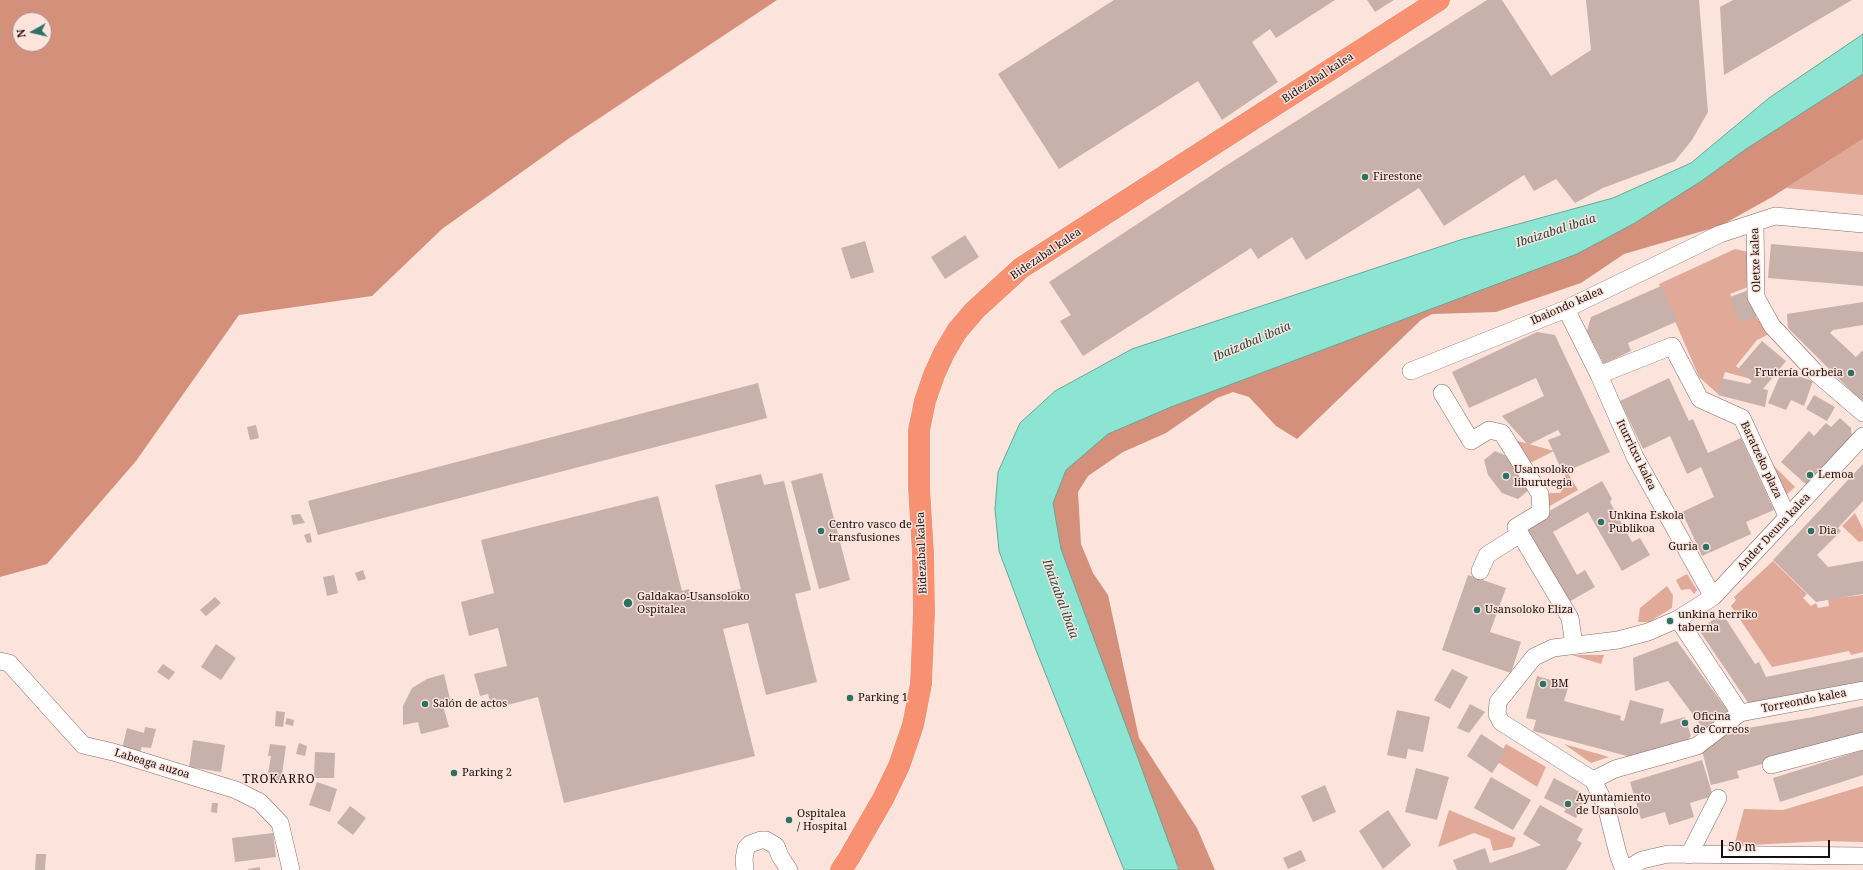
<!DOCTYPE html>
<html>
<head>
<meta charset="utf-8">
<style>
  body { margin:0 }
  #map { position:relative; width:1863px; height:870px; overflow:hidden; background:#fce4dd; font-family:"Noto Serif",serif }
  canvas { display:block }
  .north { position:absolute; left:12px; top:12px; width:40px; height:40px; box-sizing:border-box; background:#fce4dd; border:1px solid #a08f8a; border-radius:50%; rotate:262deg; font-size:11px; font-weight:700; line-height:16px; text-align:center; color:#170f0d }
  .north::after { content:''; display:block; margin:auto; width:14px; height:18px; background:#2d7165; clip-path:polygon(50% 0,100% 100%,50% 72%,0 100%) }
  .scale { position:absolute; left:1721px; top:840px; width:109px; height:18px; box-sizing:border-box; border:2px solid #170f0d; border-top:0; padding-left:5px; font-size:12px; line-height:14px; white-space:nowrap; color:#170f0d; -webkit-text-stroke:3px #fce4dd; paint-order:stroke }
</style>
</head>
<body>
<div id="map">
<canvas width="1863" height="870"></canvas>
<div class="north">N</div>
<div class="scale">50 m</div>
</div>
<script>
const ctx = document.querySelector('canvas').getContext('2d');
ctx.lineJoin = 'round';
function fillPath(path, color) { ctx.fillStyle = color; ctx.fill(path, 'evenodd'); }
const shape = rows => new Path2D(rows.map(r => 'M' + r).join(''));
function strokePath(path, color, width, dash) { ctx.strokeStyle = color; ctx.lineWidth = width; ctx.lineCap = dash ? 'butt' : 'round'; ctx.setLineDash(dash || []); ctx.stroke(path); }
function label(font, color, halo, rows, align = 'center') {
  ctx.font = font + ' "Noto Serif",serif'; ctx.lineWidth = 3; ctx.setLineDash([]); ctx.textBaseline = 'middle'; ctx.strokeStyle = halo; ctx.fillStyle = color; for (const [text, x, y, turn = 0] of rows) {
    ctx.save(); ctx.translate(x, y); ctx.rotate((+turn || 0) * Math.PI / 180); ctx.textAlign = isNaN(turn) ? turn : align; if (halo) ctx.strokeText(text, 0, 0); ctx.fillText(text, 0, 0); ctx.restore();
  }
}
fillPath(shape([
  [1863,139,1863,195,1786,188],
  [1735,249,1748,252,1748,287,1730,294,1741,318,1753,313,1769,334,1757,340,1736,366,1751,379,1725,372,1718,394,1699,377,1659,284],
  [1511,439,1554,451,1524,466],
  [1769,461,1795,487,1783,498],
  [1563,465,1578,490,1548,507,1546,493,1560,493,1567,483,1565,475,1557,468],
  [1855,513,1863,529,1863,541,1859,542,1842,526],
  [1773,561,1807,594,1803,598,1811,606,1816,603,1818,608,1829,606,1828,599,1863,595,1863,652,1851,655,1849,651,1772,667,1731,606,1736,600,1734,597],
  [1687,574,1697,590,1694,594,1690,589,1681,590,1676,580],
  [1667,586,1673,595,1672,608,1649,622,1638,622,1640,608],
  [1572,655,1604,655,1601,664],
  [1506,744,1546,767,1537,787,1496,761],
  [1564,744,1609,757,1591,763],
  [1863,786,1863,842,1823,841,1734,846,1744,809,1783,810],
  [1449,810,1516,838,1512,847,1493,851,1490,839,1474,833,1438,847]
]), '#e0a998');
fillPath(shape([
  [0,0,777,0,568,139,442,229,372,296,239,315,136,461,47,564,0,577],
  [20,20,44,20,44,44,20,44],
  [1863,68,1863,139,1772,197,1720,226,1624,254,1581,283,1496,312,1432,314,1421,320,1297,439,1276,426,1249,397,1233,392,1217,398,1166,433,1123,452,1088,476,1078,492,1081,544,1093,573,1108,595,1139,738,1197,828,1215,870,1132,870,1003,480,1231,337,1635,223]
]), '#d5907b');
const water = shape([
  [1863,34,1863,74,1746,149,1700,182,1633,224,1577,254,1171,407,1108,434,1066,470,1053,503,1061,549,1179,870,1124,870,1036,650,999,551,995,509,998,472,1020,423,1055,391,1132,349,1460,240,1613,198,1691,163,1769,98,1863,34]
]);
fillPath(water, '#8ce5d2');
strokePath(water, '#69a597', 1);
fillPath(shape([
  [1114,0,1335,0,1276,38,1270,29,1252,42,1278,82,1222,120,1198,81,1059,169,998,74],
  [1367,0,1394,0,1375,12],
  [1487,0,1502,0,1551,76,1591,50,1586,0,1699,0,1708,112,1692,140,1675,161,1603,188,1575,203,1556,179,1534,191,1524,175,1444,226,1419,188,1306,260,1292,237,1258,259,1251,248,1083,356,1060,321,1071,315,1049,282,1227,165],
  [1733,0,1852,0,1724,75,1720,7],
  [965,235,979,257,945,279,931,257],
  [865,241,874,272,851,279,841,248],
  [1771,244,1863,252,1863,286,1768,278],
  [1661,286,1678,321,1628,343,1631,351,1604,364,1587,331,1591,317],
  [1751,289,1761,315,1740,323,1730,297],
  [1863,302,1863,325,1833,330,1830,333,1856,357,1863,350,1863,403,1788,328,1787,314],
  [1537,332,1555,335,1610,452,1563,473,1548,440,1561,435,1558,430,1528,445,1502,416,1544,396,1536,378,1469,408,1452,372],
  [1762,341,1786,361,1763,389,1768,390,1765,407,1718,395,1721,378,1749,384,1752,381,1738,369],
  [1782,371,1813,381,1804,406,1791,400,1786,410,1768,403],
  [1669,378,1689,421,1693,419,1708,453,1741,438,1774,510,1746,522,1751,534,1702,556,1682,512,1714,497,1701,467,1687,474,1670,436,1643,449,1620,401],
  [758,383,767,418,318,535,308,501],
  [1814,395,1835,407,1827,421,1806,409],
  [1840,418,1851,428,1852,438,1808,486,1781,462,1809,431,1814,436,1826,423,1831,427],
  [256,425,259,438,250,440,247,427],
  [1495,451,1507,456,1529,490,1518,499,1502,493,1488,475,1484,460],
  [1863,464,1863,501,1838,528,1841,531,1817,555,1828,567,1863,561,1863,594,1816,602,1773,560],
  [822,473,850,580,819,589,791,481],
  [761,474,764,485,784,481,811,590,795,594,817,682,766,695,748,623,723,629,755,756,564,803,538,697,492,709,488,694,480,696,474,674,507,666,498,628,469,636,461,602,494,593,481,540,658,496,682,591,689,589,692,601,741,589,715,485],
  [1602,481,1612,499,1610,502,1632,542,1640,538,1650,555,1622,571,1588,512,1553,532,1577,575,1585,570,1595,587,1567,603,1523,526],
  [300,514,305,523,293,525,291,515],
  [310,533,312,542,307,543,304,535],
  [363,570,366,579,358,581,355,573],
  [334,575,338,593,327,596,323,577],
  [1468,575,1506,588,1490,632,1521,642,1511,673,1442,650],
  [215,597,221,603,206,616,200,610],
  [1722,613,1755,664,1759,662,1766,677,1863,657,1863,685,1751,707,1699,630],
  [1677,641,1730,714,1706,732,1668,681,1635,691,1633,658],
  [216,644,236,658,221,680,201,667],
  [163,664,175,672,169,680,157,672],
  [1452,669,1468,677,1450,709,1434,700],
  [444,674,451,703,443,706,449,727,421,734,418,722,403,725,403,706,412,688,427,679],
  [1537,676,1569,685,1564,701,1621,716,1620,720,1624,721,1630,700,1664,709,1660,724,1685,717,1691,736,1685,743,1640,756,1627,756,1533,731,1536,720,1526,718],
  [1470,704,1485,712,1469,733,1457,728],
  [1863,706,1863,736,1737,771,1739,778,1711,785,1701,747,1718,733,1813,717],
  [1397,710,1430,717,1423,752,1408,749,1406,759,1387,755],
  [276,711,285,712,283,727,275,726],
  [287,718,294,720,293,726,285,724],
  [145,727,156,729,151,748,142,747,139,754,122,749,127,728,144,733],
  [1481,734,1507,751,1492,773,1467,756],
  [193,740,225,745,221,772,189,767],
  [299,743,307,746,305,756,296,754],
  [270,744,286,746,281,781,267,780,271,756,268,756],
  [1863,750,1863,775,1780,802,1773,778],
  [315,752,335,753,334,778,314,778],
  [1702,760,1713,796,1690,803,1694,817,1669,825,1665,812,1641,819,1630,782],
  [1416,768,1449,777,1437,820,1405,812],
  [1491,777,1531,800,1513,830,1474,808],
  [1554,778,1587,796,1576,818,1564,812,1566,809,1544,798],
  [317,782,337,789,330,812,309,805],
  [1325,785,1336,812,1313,822,1301,796],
  [212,803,218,803,217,813,211,812],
  [1540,805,1583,829,1577,840,1582,843,1566,870,1457,870,1453,860,1485,848,1490,863,1541,845,1523,834],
  [350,806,366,818,353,835,337,823],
  [1388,810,1411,845,1383,869,1359,831],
  [273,833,276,857,235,862,232,838],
  [1301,850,1306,861,1288,869,1283,858],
  [36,854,46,854,45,870,35,870],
  [260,867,260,870,248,870,248,869]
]), '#c8b1aa');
const minor = shape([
  [1755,223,1756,297,1772,326,1814,371,1863,413],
  [1566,309,1599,375,1635,457,1713,597],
  [1411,371,1566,309,1720,234,1775,216,1863,224],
  [1599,375,1672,346,1700,399,1742,418,1788,518],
  [1442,393,1471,441,1489,430,1502,433,1540,494,1541,512,1516,527,1570,618,1574,645],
  [1480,571,1487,555,1520,534],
  [1678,619,1740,713],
  [0,661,9,663,83,745,113,752,236,790,260,802,280,823,291,870],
  [1771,765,1863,741],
  [1593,780,1615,769,1697,746,1740,713,1863,690],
  [1689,855,1718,798],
  [745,870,744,859,746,848,750,844,761,840,766,840,776,846,780,856,789,870],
  [1624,870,1618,854,1606,806,1593,780,1501,722,1497,714,1498,702,1534,657,1553,648,1618,640,1648,632,1678,619,1713,597,1863,436],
  [1626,870,1642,860,1668,854,1863,856]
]);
const highway = shape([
  [841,870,849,858,883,799,899,766,913,725,921,684,924,612,923,553,919,488,919,430,925,401,934,375,944,353,957,331,975,310,1021,268,1439,0]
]);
strokePath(minor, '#816c66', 18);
strokePath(highway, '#fff', 23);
strokePath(minor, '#fff', 17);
strokePath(highway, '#f89171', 22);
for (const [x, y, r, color] of [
  [1365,177,4,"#2d7165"],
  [1851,373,4,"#2d7165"],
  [1810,475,4,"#2d7165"],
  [1506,476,4,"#2d7165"],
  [1601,522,4,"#2d7165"],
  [821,531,4,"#2d7165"],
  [1811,531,4,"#2d7165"],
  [1706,547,4,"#2d7165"],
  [628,603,5,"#2d7165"],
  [1477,610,4,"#2d7165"],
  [1670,621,4,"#2d7165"],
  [1543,684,4,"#2d7165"],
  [850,698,4,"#2d7165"],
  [425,704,4,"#2d7165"],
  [1685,723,4,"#2d7165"],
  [454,773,4,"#2d7165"],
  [1568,804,4,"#2d7165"],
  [789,820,4,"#2d7165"]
]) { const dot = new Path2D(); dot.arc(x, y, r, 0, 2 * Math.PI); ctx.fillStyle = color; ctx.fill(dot); strokePath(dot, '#fce4dd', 1.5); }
label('11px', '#170f0d', '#fce4dd', [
  ["Bidezabal kalea",1318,78,-33],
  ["Bidezabal kalea",1046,254,-34],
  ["Oletxe kalea",1756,260,-92],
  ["Ibaiondo kalea",1567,306,-24],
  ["Iturritxu kalea",1636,455,64],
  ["Baratzeko plaza",1761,460,65],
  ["Ander Deuna kalea",1774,532,-47],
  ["Bidezabal kalea",922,553,-92],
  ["Torreondo kalea",1804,701,-11],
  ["Labeaga auzoa",152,764,17]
]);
label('11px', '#170f0d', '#fce4dd', [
  ["Firestone",1373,177],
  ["Frutería Gorbeia",1843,373,"right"],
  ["Usansoloko",1514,470],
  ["liburutegia",1514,483],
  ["Lemoa",1818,475],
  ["Unkina Eskola",1609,516],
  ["Publikoa",1609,529],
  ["Centro vasco de",829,525],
  ["transfusiones",829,538],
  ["Dia",1819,531],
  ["Guria",1698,547,"right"],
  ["Galdakao-Usansoloko",637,597],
  ["Ospitalea",637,610],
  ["Usansoloko Eliza",1485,610],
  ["unkina herriko",1678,615],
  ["taberna",1678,628],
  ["BM",1551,684],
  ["Parking 1",858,698],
  ["Salón de actos",433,704],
  ["Oficina",1693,717],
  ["de Correos",1693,730],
  ["Parking 2",462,773],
  ["Ayuntamiento",1576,798],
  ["de Usansolo",1576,811],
  ["Ospitalea",797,814],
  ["/ Hospital",797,827]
], 'left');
label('italic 12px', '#1f4840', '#fce4dd', [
  ["Ibaizabal ibaia",1556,231,-18],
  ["Ibaizabal ibaia",1252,342,-23],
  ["Ibaizabal ibaia",1060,599,70]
]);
ctx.letterSpacing = '1px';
label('12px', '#170f0d', '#fce4dd', [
  ["TROKARRO",279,780]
]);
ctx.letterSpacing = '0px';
</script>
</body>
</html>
